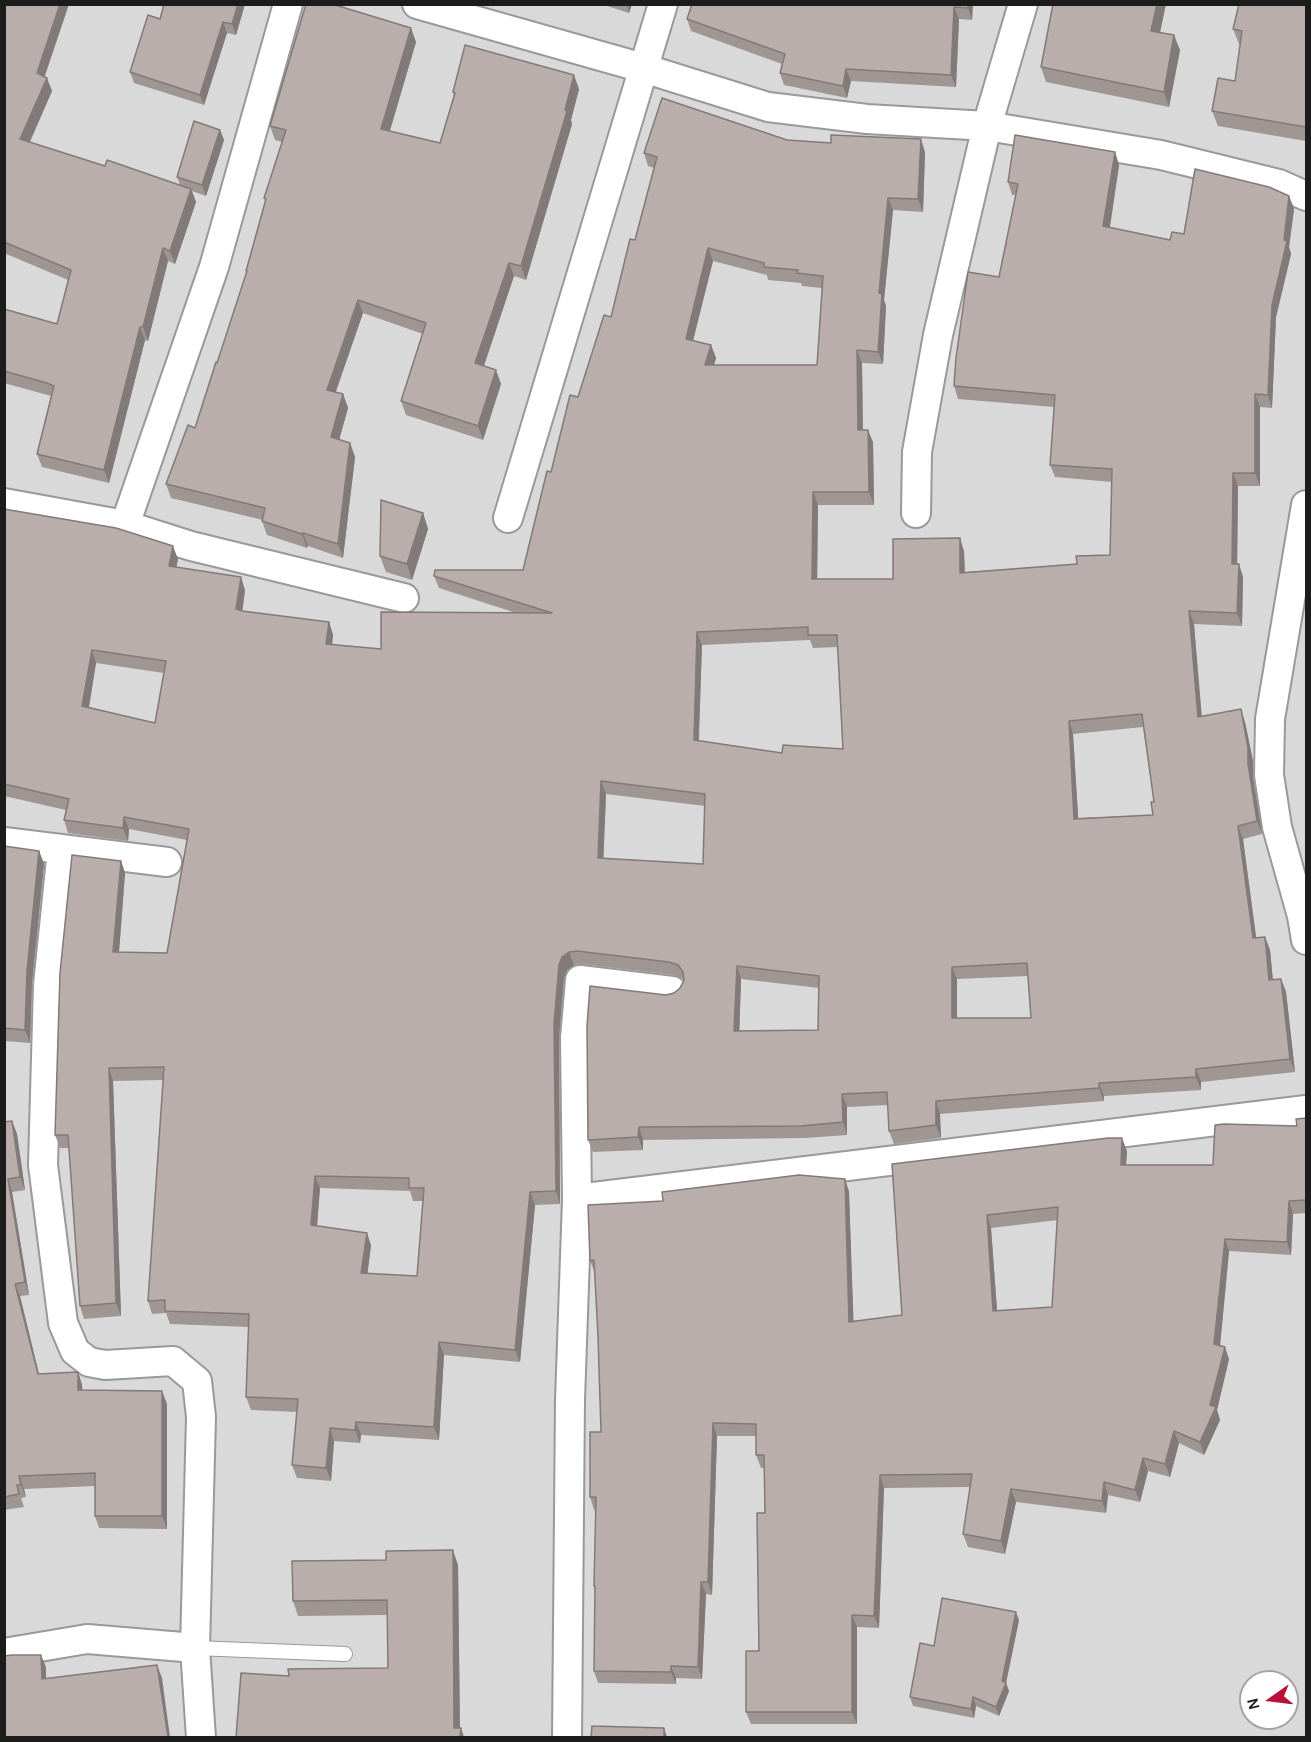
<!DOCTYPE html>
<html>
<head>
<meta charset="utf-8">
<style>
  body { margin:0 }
  #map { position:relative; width:1311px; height:1742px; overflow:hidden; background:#ece6e2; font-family:Karla,sans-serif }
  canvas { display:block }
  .frame { position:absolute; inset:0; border:6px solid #1c1c1c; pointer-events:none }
  .north { position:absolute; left:1239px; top:1670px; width:60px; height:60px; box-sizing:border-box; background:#fff; border:2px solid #a4a4a4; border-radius:50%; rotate:256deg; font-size:16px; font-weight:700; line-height:24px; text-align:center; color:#1c1c1c }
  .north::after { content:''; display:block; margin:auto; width:21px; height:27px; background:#b7103a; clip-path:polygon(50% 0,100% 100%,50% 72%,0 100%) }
</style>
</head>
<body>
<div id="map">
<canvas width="1311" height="1742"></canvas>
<div class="frame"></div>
<div class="north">N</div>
</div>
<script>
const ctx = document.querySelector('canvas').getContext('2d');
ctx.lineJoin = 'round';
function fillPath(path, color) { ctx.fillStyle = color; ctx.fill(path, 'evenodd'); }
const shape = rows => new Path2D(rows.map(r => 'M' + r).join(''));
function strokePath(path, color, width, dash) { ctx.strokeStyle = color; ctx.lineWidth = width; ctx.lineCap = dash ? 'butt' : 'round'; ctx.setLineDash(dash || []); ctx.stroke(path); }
fillPath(shape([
  [5,5,1306,5,1306,1737,5,1738],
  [1251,1682,1287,1682,1287,1718,1251,1718]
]), '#dad9d9');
const service = shape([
  [195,1648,345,1654]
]);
const minor = shape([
  [417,4,643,68,768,107,867,119,987,126,1161,155,1279,184,1306,196],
  [4,503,125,525,191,546,404,598],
  [1306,505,1270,719,1269,775,1277,827,1302,916,1306,940],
  [916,513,917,452,938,335,987,126,1023,4],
  [508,518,663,4],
  [125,525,214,267,288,4],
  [4,842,167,862],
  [62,849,48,985,43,1165,63,1323,75,1351,89,1362,105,1365,173,1361,197,1381,201,1417,195,1648,201,1738],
  [577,1199,1306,1110],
  [4,1653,87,1639,195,1648],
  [567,1738,570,1400,577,1199,575,1038,580,980,672,991]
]);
strokePath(service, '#999', 16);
strokePath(minor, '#999', 32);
strokePath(service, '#fff', 14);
strokePath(minor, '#fff', 28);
fillPath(shape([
  [4,4,69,4,45,76,52,91,30,142,105,166,180,185,177,177,220,130,224,140,206,196,192,191,196,202,175,264,168,261,148,341,145,340,109,483,42,467,37,454,51,396,4,383,4,309,57,324,68,280,4,253],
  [164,4,245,4,236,35,227,33,204,105,134,83,130,72,160,19],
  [601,4,632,4,629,13],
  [973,4,972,20,959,19,956,87,851,81,847,98,784,85,780,73,782,64,691,31,687,19],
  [1053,4,1166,4,1160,32,1180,50,1169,107,1046,82,1041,67],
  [1306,4,1306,141,1218,126,1212,111,1235,81,1240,44,1239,44,1233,29],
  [416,42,390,131,440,143,454,96,453,92,579,89,571,120,572,124,526,280,514,276,484,366,501,384,483,440,406,415,401,401,423,334,363,313,335,392,343,394,348,408,339,440,350,443,355,457,343,558,308,546,307,548,267,535,262,521,263,520,171,498,166,484,195,428,247,273,246,271,265,201,264,198,282,142,275,140,270,126],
  [787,140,925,152,923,212,893,210,884,300,886,306,883,364,862,363,863,430,873,442,874,505,818,505,817,579,893,579,964,551,965,572,1077,564,1110,555,1112,482,1055,477,1050,465,1054,407,958,399,954,386,999,277,1016,195,1012,195,1008,182,1115,152,1119,165,1110,227,1170,240,1184,234,1289,196,1294,209,1289,247,1291,254,1276,317,1272,408,1260,407,1260,486,1238,486,1237,564,1243,577,1242,626,1194,624,1201,717,1245,722,1253,761,1253,777,1262,834,1243,839,1256,938,1265,937,1270,950,1273,980,1281,979,1286,992,1295,1072,1201,1082,1201,1090,1104,1096,1104,1101,940,1114,941,1138,894,1144,889,1131,888,1105,847,1107,847,1135,805,1138,643,1140,643,1150,593,1152,588,1140,666,995,674,993,680,988,684,980,682,978,674,975,582,964,574,965,567,970,564,978,559,1037,560,1204,535,1205,520,1362,444,1355,439,1440,361,1435,360,1443,334,1441,331,1481,297,1478,292,1465,297,1412,251,1410,246,1397,249,1327,170,1324,166,1313,152,1314,148,1301,163,1080,113,1081,121,1316,84,1319,80,1306,69,1148,60,1148,55,1135,121,861,125,873,119,952,167,953,187,840,129,829,128,841,68,833,64,820,66,810,4,796,4,509,178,559,176,567,245,590,242,611,329,622,333,635,332,645,381,649,516,613,439,588,434,576,523,570,551,472,578,397,611,317,635,240,654,168,648,166,644,153],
  [713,261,767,275,768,280,801,283,802,286,822,288,817,365,714,365,716,358,711,345,693,341],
  [810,640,813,648,838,647,843,749,782,753,699,741,702,645],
  [96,663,164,673,155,723,89,707],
  [1143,727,1154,802,1153,815,1078,818,1073,734],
  [606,794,705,806,703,864,603,858],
  [1028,976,1031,1018,957,1018,957,979],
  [741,979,819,988,818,1030,739,1031],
  [320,1188,410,1191,413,1201,423,1201,417,1276,367,1274,371,1245,317,1226],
  [423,513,428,529,412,580,386,572,380,556],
  [4,846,39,851,44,864,32,983,30,1043,4,1041],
  [1306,1118,1306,1213,1293,1214,1291,1255,1229,1251,1220,1345,1229,1359,1217,1410,1220,1420,1204,1455,1179,1443,1170,1477,1148,1471,1140,1502,1108,1495,1106,1513,1016,1502,1005,1554,968,1547,963,1534,970,1487,884,1488,879,1628,857,1627,857,1724,751,1724,746,1712,759,1651,765,1513,764,1468,761,1468,756,1455,756,1436,717,1436,712,1595,706,1594,702,1679,676,1678,676,1684,598,1683,594,1671,595,1590,594,1586,596,1510,594,1510,590,1497,601,1432,598,1336,595,1273,590,1261,663,1201,845,1179,849,1192,853,1321,902,1315,892,1164,1127,1151,1126,1165,1213,1165,1297,1126],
  [1058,1220,1052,1307,997,1311,991,1228],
  [12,1121,17,1134,25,1190,12,1192,29,1295,20,1296,39,1374,78,1372,82,1385,82,1391,162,1391,167,1404,167,1529,99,1528,95,1516,95,1486,24,1489,26,1497,21,1498,24,1507,4,1510,4,1122],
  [458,1565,460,1728,289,1676,388,1668,387,1615,298,1616,293,1601],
  [1019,1620,1006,1683,1009,1691,999,1716,976,1706,974,1718,913,1706,910,1697,934,1646]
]), '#9f9694');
fillPath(shape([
  [60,4,69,4,41,86,37,73],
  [238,4,245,4,236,35,232,24],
  [627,4,632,4,629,13],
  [968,4,973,4,972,20,968,8],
  [1157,4,1166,4,1157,46,1151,31],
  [954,7,959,19,956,87,951,75],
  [223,22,227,33,204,105,200,95],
  [411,28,416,42,386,143,381,129],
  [1174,35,1180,50,1169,107,1164,92],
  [846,69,851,81,847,98,843,86],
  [574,75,579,89,571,120,572,124,526,280,521,266],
  [47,78,52,91,25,152,20,139],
  [220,130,224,140,206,196,202,185],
  [921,139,925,152,923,212,918,199],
  [1115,152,1119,165,1108,239,1103,226],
  [191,189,196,202,175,264,170,251],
  [1289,196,1294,209,1289,247,1291,254,1276,317,1272,408,1268,395,1272,305],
  [888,198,893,210,884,300,886,306,883,364,878,352,879,293],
  [163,248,168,261,148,341,143,327],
  [708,248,713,261,690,352,686,339],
  [509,263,514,276,480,377,475,363],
  [358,300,363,313,332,403,327,390],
  [140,327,145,340,109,483,104,470],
  [711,345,716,358,710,378,705,365],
  [857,350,862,363,863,443,858,430],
  [496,370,501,384,483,440,478,426],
  [343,394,348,408,336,451,331,437],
  [1255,394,1260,407,1260,486,1255,473],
  [868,430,873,442,874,505,869,492],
  [350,443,355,457,343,558,338,544],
  [1233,473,1238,486,1237,577,1232,564],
  [813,492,818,505,817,592,812,579],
  [423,513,428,529,412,580,407,564],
  [303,533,308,546,307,548,302,534],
  [960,538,964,551,965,585,960,573],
  [173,546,178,559,174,579,169,566],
  [1239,564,1243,577,1242,626,1237,613],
  [241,577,245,590,241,622,236,609],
  [1189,611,1194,624,1203,730,1198,717],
  [329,622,333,635,331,657,326,644],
  [697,632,702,645,698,753,694,740],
  [92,650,96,663,87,719,82,706],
  [1241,709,1245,722,1253,761,1253,777,1262,834,1257,821,1248,764],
  [1069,721,1073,734,1079,831,1074,819],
  [601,781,606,794,603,870,598,858],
  [124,817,129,829,128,841,123,828],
  [1238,826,1243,839,1258,951,1253,938],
  [39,851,44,864,32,983,30,1043,25,1030,27,971],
  [121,861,125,873,118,965,113,952],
  [1265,937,1270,950,1274,993,1269,980],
  [569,952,574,965,567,970,564,978,559,1037,560,1204,556,1191,554,1024,559,965,562,957],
  [737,966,741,979,739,1044,734,1031],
  [952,967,957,979,957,1031,952,1018],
  [1281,979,1286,992,1295,1072,1290,1059],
  [109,1068,113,1081,121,1316,116,1303],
  [1196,1069,1201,1082,1201,1090,1196,1077],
  [1099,1083,1104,1096,1104,1101,1099,1088],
  [842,1094,847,1107,847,1135,843,1122],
  [936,1101,940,1114,941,1138,936,1125],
  [12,1121,17,1134,25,1190,20,1177],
  [639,1127,643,1140,643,1150,638,1137],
  [1122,1138,1127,1151,1125,1177,1121,1165],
  [315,1176,320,1188,316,1238,311,1225],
  [8,1179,12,1192,29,1295,25,1282],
  [845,1179,849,1192,854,1334,849,1322],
  [530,1192,535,1205,520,1362,515,1350],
  [1289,1201,1293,1214,1291,1255,1287,1242],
  [987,1215,991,1228,998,1323,993,1311],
  [367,1233,371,1245,366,1286,361,1273],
  [1225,1239,1229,1251,1219,1357,1214,1344],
  [15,1284,20,1296,42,1387,38,1374],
  [439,1342,444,1355,439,1440,434,1427],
  [1225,1347,1229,1359,1217,1410,1220,1420,1204,1455,1200,1442,1210,1405],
  [78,1372,82,1385,83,1403,78,1390],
  [162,1391,167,1404,167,1529,162,1516],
  [356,1422,361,1435,360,1443,355,1430],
  [713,1423,717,1436,712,1595,708,1582],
  [330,1428,334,1441,331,1481,326,1468],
  [1174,1431,1179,1443,1170,1477,1165,1464],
  [1143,1458,1148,1471,1140,1502,1135,1490],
  [880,1475,884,1488,879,1628,874,1616],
  [19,1476,24,1489,26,1497,21,1485],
  [1104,1482,1108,1495,1106,1513,1102,1501],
  [1011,1489,1016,1502,1005,1554,1001,1541],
  [453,1550,458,1565,460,1737,454,1728],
  [701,1582,706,1594,702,1679,698,1667],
  [1016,1612,1019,1620,1006,1683,1009,1691,999,1716,996,1707],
  [852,1615,857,1627,857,1724,852,1712],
  [41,1655,46,1667,46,1692,42,1679],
  [157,1665,162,1678,170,1737,168,1737],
  [671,1666,676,1678,676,1684,671,1672],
  [973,1697,976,1706,974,1718,971,1709],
  [461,1728,464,1737,460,1737],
  [664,1728,667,1737,664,1737]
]), '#827a78');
const building = shape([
  [4,4,60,4,37,73,47,78,20,139,105,166,107,160,191,189,170,251,163,248,143,327,140,327,104,470,37,454,54,386,47,383,4,371,4,309,57,324,71,270,4,242,4,4],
  [164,4,238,4,232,24,223,22,200,95,130,72,148,15,160,19,164,4],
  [306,4,332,4,411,28,381,129,440,143,455,93,453,92,465,45,574,75,565,110,567,111,521,266,509,263,475,363,496,370,478,426,401,401,426,323,358,300,327,390,343,394,331,437,350,443,338,544,303,533,302,534,262,521,265,508,166,484,188,425,195,428,216,362,217,363,247,271,246,271,266,199,264,198,286,130,270,126,306,4],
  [692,4,968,4,968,8,954,7,951,75,846,69,843,86,780,73,785,54,687,19,692,4],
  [1053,4,1157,4,1151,31,1174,35,1164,92,1041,67,1053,4],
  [1239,4,1306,4,1306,127,1212,111,1218,78,1235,81,1242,31,1233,29,1239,4],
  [662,98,787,140,831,143,831,135,921,139,918,199,888,198,879,293,882,294,878,352,857,350,858,430,868,430,869,492,813,492,812,579,893,579,893,539,960,538,960,573,1077,564,1076,556,1110,555,1112,469,1050,465,1055,395,954,386,956,358,968,272,999,277,1018,184,1008,182,1015,135,1115,152,1103,226,1170,240,1172,232,1184,234,1195,169,1269,187,1289,196,1284,240,1287,241,1272,305,1268,395,1255,394,1255,473,1233,473,1232,564,1239,564,1237,613,1189,611,1198,717,1241,709,1248,748,1248,764,1257,821,1238,826,1253,938,1265,937,1269,980,1281,979,1290,1059,1196,1069,1196,1077,1099,1083,1099,1088,936,1101,936,1125,889,1131,887,1092,842,1094,843,1122,801,1126,639,1127,638,1137,588,1140,587,1026,590,986,666,995,674,993,680,988,684,980,683,972,678,965,669,962,577,951,569,952,562,957,559,965,554,1024,556,1191,530,1192,515,1350,439,1342,434,1427,356,1422,355,1430,330,1428,326,1468,292,1465,298,1399,246,1397,249,1314,165,1311,165,1300,148,1301,164,1067,109,1068,116,1303,80,1306,68,1135,55,1135,60,973,72,855,121,861,113,952,167,953,189,829,124,817,123,828,64,820,69,799,4,784,4,509,116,528,173,546,169,566,241,577,236,609,242,611,329,622,326,644,381,649,381,612,552,613,434,576,435,570,523,570,547,471,551,472,570,395,578,397,604,315,611,317,630,239,635,240,657,157,644,153,662,98],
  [708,248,764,263,764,267,798,270,797,273,823,276,817,365,705,365,711,345,686,339,708,248],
  [808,627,808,635,837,635,843,749,783,745,782,753,694,740,697,632,808,627],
  [92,650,166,661,155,723,82,706,92,650],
  [1142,714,1154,802,1151,802,1153,815,1074,819,1069,721,1142,714],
  [601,781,705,794,703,864,598,858,601,781],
  [1027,963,1031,1018,952,1018,952,967,1027,963],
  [737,966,819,976,818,1030,734,1031,737,966],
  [315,1176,409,1178,409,1188,424,1188,417,1276,361,1273,367,1233,311,1225,315,1176],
  [194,121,220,130,202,185,177,177,194,121],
  [381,500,423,513,407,564,380,556,381,500],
  [4,846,39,851,27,971,25,1030,4,1028,4,846],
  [1306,1118,1306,1200,1289,1201,1287,1242,1225,1239,1214,1344,1225,1347,1210,1405,1216,1407,1200,1442,1174,1431,1165,1464,1143,1458,1135,1490,1104,1482,1102,1501,1011,1489,1001,1541,963,1534,972,1474,880,1475,874,1616,852,1615,852,1712,746,1712,746,1651,759,1651,757,1513,765,1513,764,1455,756,1455,756,1424,713,1423,708,1582,701,1582,698,1667,671,1666,671,1672,594,1671,595,1586,594,1586,596,1497,590,1497,590,1432,601,1432,598,1336,594,1260,590,1261,588,1205,663,1201,662,1192,799,1175,845,1179,849,1322,902,1315,892,1164,1108,1138,1122,1138,1121,1165,1213,1165,1215,1125,1224,1124,1297,1126,1296,1119,1306,1118],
  [1058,1207,1052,1307,993,1311,987,1215,1058,1207],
  [12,1121,20,1177,8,1179,25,1282,15,1284,38,1374,78,1372,78,1390,162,1391,162,1516,95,1516,95,1473,19,1476,21,1485,17,1485,19,1494,4,1497,4,1122,12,1121],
  [453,1550,454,1728,461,1728,460,1737,236,1737,241,1673,289,1676,288,1669,388,1668,387,1600,293,1601,292,1561,386,1560,386,1551,453,1550],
  [942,1598,1016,1612,1002,1681,1006,1683,996,1707,973,1697,971,1709,910,1697,920,1643,934,1646,942,1598],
  [12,1655,41,1655,42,1679,157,1665,168,1737,4,1737,4,1656,12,1655],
  [592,1726,664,1728,664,1737,591,1737,592,1726]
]);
fillPath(building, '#b9aeac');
strokePath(building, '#827a78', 1.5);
</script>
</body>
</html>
